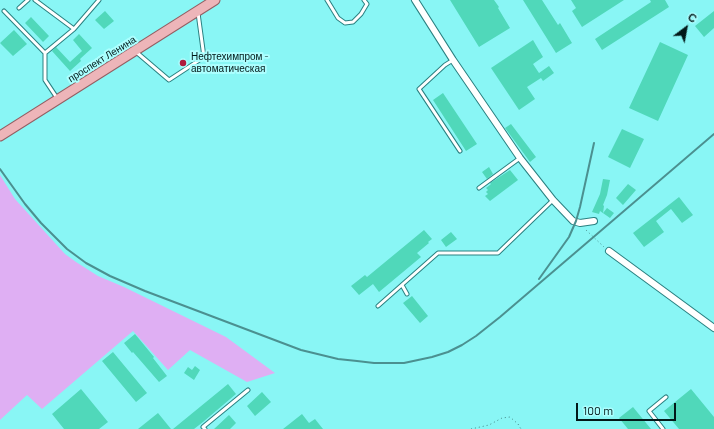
<!DOCTYPE html>
<html>
<head>
<meta charset="utf-8">
<style>
  body { margin:0 }
  #map { position:relative; width:714px; height:429px; overflow:hidden; background:#89f6f5; font-family:Barlow,sans-serif }
  canvas { display:block }
  .north { position:absolute; left:666px; top:8px; width:40px; height:40px; -webkit-text-stroke:3px #acffff; paint-order:stroke; rotate:32deg; font-size:11px; font-weight:700; line-height:16px; text-align:center; color:#021919 }
  .north::after { content:''; display:block; margin:auto; width:14px; height:18px; background:#021919; clip-path:polygon(50% 0,100% 100%,50% 72%,0 100%) }
  .scale { position:absolute; left:576px; top:403px; width:100px; height:18px; box-sizing:border-box; border:2px solid #021919; border-top:0; padding-left:5px; font-size:12px; line-height:14px; white-space:nowrap; color:#021919; -webkit-text-stroke:3px #acffff; paint-order:stroke }
</style>
</head>
<body>
<div id="map">
<canvas width="714" height="429"></canvas>
<div class="north">С</div>
<div class="scale">100 m</div>
</div>
<script>
const ctx = document.querySelector('canvas').getContext('2d');
ctx.lineJoin = 'round';
function fillPath(path, color) { ctx.fillStyle = color; ctx.fill(path, 'evenodd'); }
const shape = rows => new Path2D(rows.map(r => 'M' + r).join(''));
function strokePath(path, color, width, dash) { ctx.strokeStyle = color; ctx.lineWidth = width; ctx.lineCap = dash ? 'butt' : 'round'; ctx.setLineDash(dash || []); ctx.stroke(path); }
function label(font, color, halo, rows, align = 'center') {
  ctx.font = font + ' Barlow,sans-serif'; ctx.lineWidth = 4; ctx.setLineDash([]); ctx.textBaseline = 'middle'; ctx.strokeStyle = halo; ctx.fillStyle = color; for (const [text, x, y, turn = 0] of rows) {
    ctx.save(); ctx.translate(x, y); ctx.rotate((+turn || 0) * Math.PI / 180); ctx.textAlign = isNaN(turn) ? turn : align; if (halo) ctx.strokeText(text, 0, 0); ctx.fillText(text, 0, 0); ctx.restore();
  }
}
fillPath(shape([
  [0,175,15,199,65,254,76,262,98,276,124,287,226,337,275,373,247,382,190,350,168,370,133,331,42,409,27,395,0,420]
]), '#dfaff3');
fillPath(shape([
  [450,0,494,0,499,7,498,8,510,28,479,47],
  [523,0,542,0,558,25,560,23,572,43,556,53],
  [571,0,624,0,582,27,572,11,576,8],
  [650,0,665,0,669,7,602,50,595,39,651,2],
  [105,11,114,21,104,29,95,20],
  [714,11,714,28,704,37,695,26],
  [31,17,49,36,43,42,25,23],
  [14,30,27,44,13,56,0,43],
  [79,34,92,48,80,59,81,61,70,71,52,51,56,47,70,62,82,51,73,40],
  [533,40,543,57,533,64,539,73,549,66,554,73,543,81,541,78,527,87,535,99,519,110,491,68],
  [660,42,688,55,658,121,629,108],
  [443,93,477,144,466,151,433,100],
  [511,124,536,157,530,162,505,128],
  [622,129,644,139,630,168,608,157],
  [489,167,493,174,487,179,482,172],
  [510,170,518,180,490,201,485,196,488,194,486,192,488,190,486,188,491,184,490,183],
  [603,179,610,180,607,195,603,205,604,206,603,213,607,208,614,213,610,218,600,211,599,214,592,212,600,194],
  [628,184,636,190,623,205,616,198],
  [679,197,693,215,682,223,671,209,656,221,664,232,644,247,633,233],
  [424,230,432,239,428,242,429,243,417,253,421,257,379,292,373,284,359,295,351,286,365,275,367,277],
  [451,232,457,239,446,247,441,240],
  [412,296,428,316,420,323,403,303],
  [135,334,154,357,153,358,167,376,159,382,133,352,132,353,124,343],
  [113,352,147,393,136,402,102,361],
  [195,366,200,370,194,380,184,373,188,367,192,370],
  [228,384,236,394,203,422,194,429,173,429],
  [81,389,108,422,99,429,64,429,52,414],
  [691,389,714,417,714,429,679,429,664,411],
  [262,392,271,402,255,416,247,406],
  [633,407,651,429,628,429,619,418],
  [158,413,171,429,138,429],
  [302,414,309,423,315,419,323,429,283,429],
  [229,415,236,423,230,429,214,429]
]), '#50d8ba');
const service = shape([
  [35,0,74,29],
  [327,0,338,18,345,23,353,22,361,14,367,4,364,0],
  [19,8,28,0],
  [4,11,45,53],
  [135,51,169,80,204,57,198,13],
  [453,60,445,65,419,89,460,151],
  [57,98,45,80,45,53,74,29,99,0],
  [479,188,520,158],
  [402,285,407,294],
  [378,306,438,253,498,253,553,200],
  [205,429,203,427,248,390],
  [663,429,649,411,666,397]
]);
const minor = shape([
  [415,0,453,60,520,158,553,200,573,221,580,223,594,221],
  [609,251,714,328]
]);
const primary = shape([
  [0,136,215,0]
]);
strokePath(service, '#2a8081', 5);
strokePath(minor, '#2a8081', 8);
strokePath(primary, '#935e62', 11);
strokePath(shape([
  [586,230,604,247],
  [471,429,489,425,502,418,510,417,518,424,521,429]
]), '#448584', 1, [1, 3]);
strokePath(service, '#fff', 3);
strokePath(minor, '#fff', 6);
strokePath(primary, '#edb5b9', 9);
strokePath(shape([
  [0,169,25,204,41,223,67,249,86,263,110,276,145,291,301,350,338,359,357,361,374,363,404,363,432,357,448,352,462,345,476,336,500,317,714,134],
  [539,279,569,237,576,221,580,207,594,143]
]), '#4b9090', 2);
for (const [x, y, r, color] of [
  [183,63,4,"#ae1a3d"]
]) { const dot = new Path2D(); dot.arc(x, y, r, 0, 2 * Math.PI); ctx.fillStyle = color; ctx.fill(dot); strokePath(dot, '#acffff', 1.5); }
label('10px', '#021919', '#acffff', [
  ["Нефтехимпром -",191,57],
  ["автоматическая",191,69]
], 'left');
label('10px', '#021919', '#acffff', [
  ["проспект Ленина",102,59,-32]
]);
</script>
</body>
</html>
